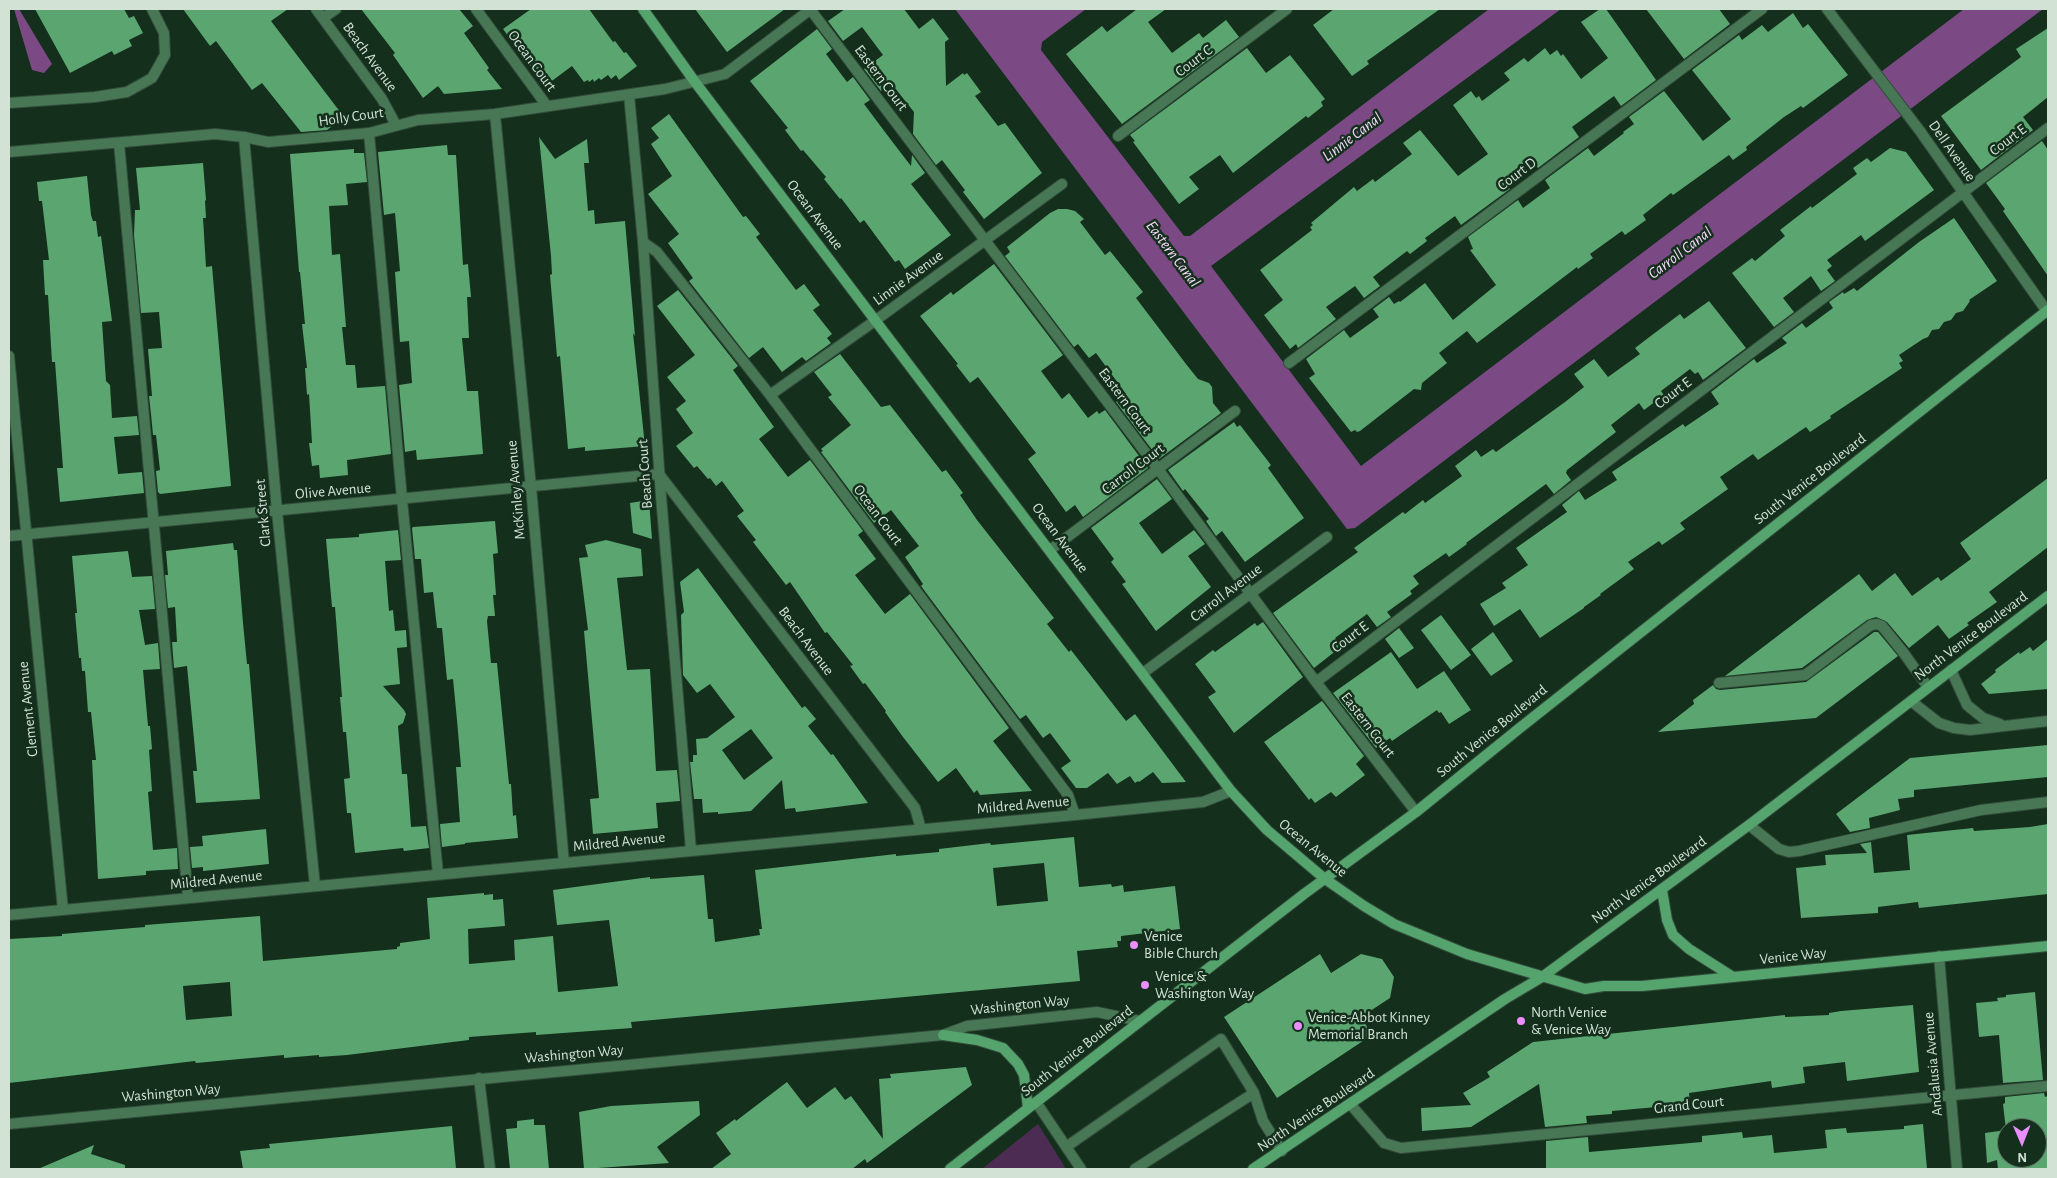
<!DOCTYPE html>
<html>
<head>
<meta charset="utf-8">
<style>
  body { margin:0 }
  #map { position:relative; width:2057px; height:1178px; overflow:hidden; background:#142f1c; font-family:"Alegreya Sans",sans-serif }
  canvas { display:block }
  .frame { position:absolute; inset:0; border:10px solid #d2e2d5; pointer-events:none }
  .north { position:absolute; left:1997px; top:1118px; width:50px; height:50px; box-sizing:border-box; background:#142f1c; border:1px solid #607766; border-radius:50%; rotate:179deg; font-size:14px; font-weight:700; line-height:20px; text-align:center; color:#d2e2d5 }
  .north::after { content:''; display:block; margin:auto; width:18px; height:22px; background:#ea8dfd; clip-path:polygon(50% 0,100% 100%,50% 72%,0 100%) }
</style>
</head>
<body>
<div id="map">
<canvas width="2057" height="1178"></canvas>
<div class="frame"></div>
<div class="north">N</div>
</div>
<script>
const ctx = document.querySelector('canvas').getContext('2d');
ctx.lineJoin = 'round';
function fillPath(path, color) { ctx.fillStyle = color; ctx.fill(path, 'evenodd'); }
const shape = rows => new Path2D(rows.map(r => 'M' + r).join(''));
function strokePath(path, color, width, dash) { ctx.strokeStyle = color; ctx.lineWidth = width; ctx.lineCap = dash ? 'butt' : 'round'; ctx.setLineDash(dash || []); ctx.stroke(path); }
function label(font, color, halo, rows, align = 'center') {
  ctx.font = font + ' "Alegreya Sans",sans-serif'; ctx.lineWidth = 5; ctx.setLineDash([]); ctx.textBaseline = 'middle'; ctx.strokeStyle = halo; ctx.fillStyle = color; for (const [text, x, y, turn = 0] of rows) {
    ctx.save(); ctx.translate(x, y); ctx.rotate((+turn || 0) * Math.PI / 180); ctx.textAlign = isNaN(turn) ? turn : align; if (halo) ctx.strokeText(text, 0, 0); ctx.fillText(text, 0, 0); ctx.restore();
  }
}
fillPath(shape([
  [1038,1124,1066,1169,982,1169]
]), '#4d2c54');
fillPath(shape([
  [14,9,19,9,52,64,44,73,32,70],
  [955,9,1086,9,1042,42,1041,50,1184,236,1190,236,1489,9,1561,9,1211,266,1361,466,1964,9,2043,9,1355,528,1347,529]
]), '#7b4a84');
fillPath(shape([
  [35,9,124,9,129,18,134,16,143,33,129,40,132,46,114,55,112,51,70,73],
  [183,9,288,9,271,21,344,117,327,130,301,132,262,83,252,90,216,41,210,46],
  [361,9,459,9,473,26,464,33,489,68,487,70,502,89,444,94,438,86,423,98,393,55,395,53],
  [531,9,589,9,613,42,615,41,624,53,626,52,637,66,619,80,616,75,611,79,608,75,601,80,599,78,594,82,593,79,589,82,588,80,584,82,572,66,545,86,503,29],
  [695,9,785,9,727,52],
  [845,9,904,9,919,29,933,18,949,39,945,42,946,86,963,73,964,75,967,73,981,92,975,96,998,126,1005,123,1042,173,984,219,963,192,965,190,942,160,936,165,913,134,914,112,891,83,881,91,864,69,883,55,862,27,843,41,828,21],
  [1137,9,1166,9,1148,22,1172,53,1199,33,1203,38,1226,20,1239,37,1122,124,1066,54,1102,26,1107,32],
  [1334,9,1440,9,1367,61,1369,64,1352,76,1313,25],
  [1600,9,1606,9,1656,80,1621,106,1614,96,1572,127,1579,137,1538,168,1532,159,1503,180,1510,189,1461,225,1455,216,1425,238,1427,241,1410,254,1407,251,1373,277,1380,286,1364,298,1355,286,1326,307,1336,319,1298,348,1296,344,1290,349,1264,315,1283,300,1260,270,1312,230,1310,227,1313,225,1311,223,1354,187,1357,191,1373,179,1375,182,1412,154,1403,143,1420,130,1458,176,1488,154,1453,105,1471,91,1476,98,1479,96,1482,101,1510,80,1504,73,1524,58,1528,62,1545,48,1550,55,1557,50,1561,56,1563,54,1581,79,1608,58,1581,22],
  [1646,9,1719,9,1730,24,1684,59],
  [1793,13,1803,28,1808,24,1848,75,1803,108,1801,106,1784,117,1746,147,1747,150,1733,160,1729,155,1673,195,1671,193,1643,215,1646,220,1625,235,1622,231,1590,254,1593,258,1578,269,1577,267,1477,343,1467,331,1439,353,1447,363,1422,383,1421,390,1414,389,1360,431,1357,432,1355,430,1351,432,1309,378,1315,374,1306,359,1344,330,1350,338,1379,317,1373,309,1389,297,1394,304,1399,301,1400,302,1425,283,1453,320,1496,285,1470,250,1473,249,1468,237,1518,200,1523,208,1550,188,1545,180,1588,148,1594,156,1624,133,1623,132,1634,124,1629,117,1664,91,1703,141,1731,119,1692,70,1739,35,1742,40,1762,25,1768,32],
  [2048,28,2048,97,2023,117,2033,130,1981,170,1941,116,2021,57,2016,49],
  [817,29,832,49,826,54,847,82,853,77,870,100,864,104,891,140,911,166,912,155,925,173,911,184,951,235,905,269,899,260,895,262,864,220,860,223,841,198,840,199,824,179,826,177,803,150,801,151,785,130,788,128,750,81],
  [1247,48,1266,73,1290,55,1325,99,1321,102,1323,106,1308,118,1306,116,1233,173,1220,155,1189,177,1199,189,1179,204,1133,142,1135,141,1130,135],
  [669,114,743,217,746,216,760,234,756,237,796,290,804,284,820,305,813,310,832,334,827,338,831,343,806,361,802,357,782,372,763,347,749,358,689,281,693,278,668,243,679,234,648,194,672,176,651,144,659,138,651,128],
  [539,137,555,159,587,139,589,163,584,163,588,211,594,210,595,224,625,221,635,336,633,333,645,446,585,451,585,447,568,449,560,356,557,357,550,275,552,274,551,256],
  [2042,141,2048,150,2048,276,2003,211,2005,209,1986,183],
  [447,145,448,155,456,155,463,265,468,264,471,297,467,297,469,338,462,338,467,391,478,391,483,454,417,460,416,450,405,452,399,385,412,383,409,341,400,342,395,272,400,271,395,213,384,215,378,152],
  [1890,148,1906,152,1934,190,1865,241,1861,235,1827,260,1832,266,1827,270,1835,281,1821,291,1811,276,1783,298,1794,312,1774,327,1732,273,1752,258,1755,261,1785,236,1780,230,1811,206,1812,208,1857,174,1853,168,1867,158,1871,162],
  [354,149,354,153,364,153,367,182,346,184,348,205,329,206,332,255,340,254,346,327,342,327,346,365,355,365,357,388,385,386,391,454,347,460,348,475,320,478,319,465,312,466,309,443,312,443,309,394,307,395,305,368,307,368,302,324,305,324,300,272,299,272,290,154],
  [203,163,206,200,205,201,206,218,203,218,206,267,212,266,231,486,160,494,158,492,156,471,160,470,156,435,153,435,151,414,149,396,152,396,148,349,162,348,159,312,141,313,134,235,135,210,140,210,136,168],
  [87,176,91,215,93,221,96,221,98,237,101,236,112,321,102,322,106,381,110,385,112,418,137,416,139,435,114,437,118,474,142,472,144,493,60,502,57,468,63,468,55,362,52,362,48,295,45,295,43,260,49,260,42,201,39,201,37,182],
  [1058,209,1067,209,1075,211,1084,219,1080,222,1105,255,1110,251,1143,292,1136,298,1186,364,1198,379,1209,383,1212,387,1213,403,1221,413,1159,459,1116,402,1126,394,1096,353,1089,358,1078,344,1074,347,1005,256,1010,252,1007,247,1050,213],
  [1954,218,1997,281,1969,300,1970,301,1963,311,1956,313,1951,320,1944,322,1939,329,1932,330,1928,337,1923,339,1899,355,1903,361,1899,363,1902,368,1830,416,1831,418,1810,432,1806,427,1758,460,1753,454,1720,477,1728,489,1680,523,1685,529,1662,545,1659,541,1628,562,1634,569,1600,594,1601,595,1584,607,1584,608,1540,638,1520,609,1494,626,1480,604,1506,588,1502,583,1528,565,1516,548,1567,512,1562,505,1579,491,1585,500,1617,480,1612,472,1683,424,1685,427,1719,404,1711,392,1754,359,1757,363,1787,343,1782,338,1802,323,1806,328,1833,308,1829,302,1843,292,1844,294,1854,288,1857,291,1919,242],
  [994,264,1063,355,1041,371,1062,399,1069,393,1088,418,1097,411,1099,414,1105,410,1148,468,1083,517,1075,505,1066,512,1028,459,1036,453,978,377,970,383,956,365,958,364,920,316,951,292,953,295],
  [678,290,738,366,733,370,774,427,759,439,788,477,810,460,863,531,858,535,876,559,855,575,885,614,910,594,1009,728,993,741,1032,791,980,795,977,790,974,793,956,768,938,782,903,737,885,712,886,711,865,683,863,684,850,666,853,665,827,632,825,633,823,630,790,582,786,585,753,542,756,540,737,516,744,511,722,481,716,486,710,478,708,479,697,466,694,468,676,446,693,433,676,409,686,401,667,377,695,355,657,306],
  [1709,301,1746,348,1703,380,1698,372,1695,374,1690,369,1661,391,1664,395,1644,410,1639,403,1611,425,1616,432,1567,470,1566,473,1571,480,1554,494,1546,484,1466,543,1467,544,1449,557,1446,553,1413,576,1419,584,1410,591,1412,594,1387,612,1391,617,1377,627,1367,614,1335,638,1342,646,1314,668,1273,613,1358,552,1354,548,1403,512,1405,514,1423,500,1425,503,1462,476,1455,466,1476,450,1481,457,1493,449,1496,452,1565,402,1584,387,1574,374,1594,359,1608,377,1640,354,1635,348,1656,332,1680,314,1684,319],
  [840,354,881,407,890,405,942,472,946,470,963,493,960,495,977,520,1054,618,1047,624,1069,652,1071,650,1126,721,1135,714,1186,782,1162,783,1153,772,1139,782,1138,781,1135,783,1130,776,1117,784,1108,773,1087,788,1076,788,1061,768,1071,761,1050,733,1043,738,1026,715,1020,719,921,586,923,584,905,557,919,546,891,510,874,523,821,452,823,451,821,449,851,425,828,397,832,395,814,372],
  [1234,422,1237,427,1240,425,1271,465,1268,468,1304,518,1245,562,1222,531,1216,536,1206,521,1209,519,1185,489,1183,491,1168,470],
  [2048,478,2048,547,1989,592,1997,602,1967,623,1969,625,1949,639,1938,625,1909,648,1887,622,1876,617,1867,620,1802,668,1725,676,1859,574,1872,591,1895,573,1912,596,1938,577,1941,581,1971,559,1960,543],
  [1157,479,1172,499,1139,523,1162,554,1194,530,1205,544,1188,556,1211,587,1156,631,1122,584,1126,582,1111,562,1114,559,1091,528],
  [649,500,652,539,633,533,630,503],
  [495,521,498,553,493,554,496,595,493,595,495,616,488,616,487,621,491,663,497,663,509,784,511,784,513,816,516,815,518,838,465,843,465,844,442,847,440,824,460,822,456,767,461,767,457,720,453,679,447,680,442,628,437,628,433,592,424,593,421,559,415,559,412,528,413,527],
  [398,530,401,560,385,561,389,611,393,610,395,631,406,630,407,647,397,648,400,684,383,686,404,710,406,714,403,723,398,726,402,774,407,774,411,827,426,826,429,848,404,851,403,848,355,853,351,813,347,813,344,779,350,778,346,732,343,732,340,697,342,697,335,607,332,607,326,539,359,537,359,534],
  [606,540,641,549,643,576,617,578,627,670,650,669,656,771,677,770,680,801,656,803,658,828,593,834,590,799,599,798,584,631,588,630,579,558,588,557,585,545],
  [233,543,234,550,237,550,243,623,247,664,249,664,260,799,196,803,193,771,197,771,187,666,174,668,172,642,177,642,175,607,168,608,165,575,168,575,166,551],
  [128,551,132,577,152,576,155,609,139,610,145,645,158,643,160,669,143,670,148,726,150,726,152,749,149,750,152,791,148,792,153,850,177,848,178,869,146,871,146,875,98,879,92,760,96,760,91,712,88,712,85,671,82,671,81,658,79,658,75,613,77,613,72,556],
  [698,568,802,708,805,706,816,719,808,726,831,755,833,754,868,803,796,812,795,808,785,809,782,780,751,811,718,814,718,812,703,813,702,799,694,799,690,762,693,762,693,755,697,755,696,739,707,738,735,717,710,684,697,693,683,675,681,615,684,612,680,582],
  [751,729,773,758,744,780,722,750],
  [1441,615,1471,655,1451,670,1421,630],
  [1263,622,1303,677,1234,733,1208,697,1216,692,1195,664,1213,650,1215,652,1255,623,1257,626],
  [1399,628,1414,648,1399,658,1385,639],
  [1493,632,1513,661,1491,676,1471,649],
  [1874,632,1878,632,1898,656,1816,718,1658,732,1694,704,1693,700,1713,685,1716,689,1720,690,1806,682],
  [2048,639,2048,689,1989,694,1981,684,1996,672,1995,670,2019,652,2020,654,2030,647,2033,651],
  [1391,652,1417,689,1444,671,1471,710,1449,724,1441,712,1439,713,1437,710,1392,741,1390,738,1376,748,1333,693],
  [1322,701,1364,756,1356,764,1365,775,1336,797,1331,792,1315,803,1311,798,1309,800,1264,742],
  [2048,745,2048,777,1914,790,1914,797,1898,799,1900,810,1869,818,1870,828,1850,832,1836,814,1910,758],
  [2048,824,2048,894,1919,908,1918,902,1878,907,1878,913,1801,918,1796,868,1826,865,1825,855,1867,853,1860,844,1871,842,1874,873,1910,870,1907,835,1973,828,1974,831,2030,827],
  [266,829,269,864,203,871,203,867,192,868,190,847,203,846,202,836],
  [1074,837,1079,887,1111,884,1112,887,1123,885,1124,892,1175,886,1180,929,1121,936,1121,941,1117,941,1118,947,1077,951,1080,981,631,1022,632,1028,536,1035,536,1032,469,1037,469,1040,347,1055,319,1057,319,1055,284,1058,284,1055,196,1063,195,1061,9,1083,9,939,62,936,62,934,145,927,145,925,260,916,263,961,397,949,397,947,400,946,400,943,430,939,427,898,484,893,484,895,493,894,493,900,503,899,505,926,468,929,469,964,515,960,514,940,553,936,558,992,618,986,609,920,557,925,553,890,650,877,650,879,704,875,708,919,713,919,715,942,760,935,759,929,762,929,755,870,896,854,896,856,939,852,939,849,990,843,991,845],
  [1044,863,1048,901,997,906,993,868],
  [230,982,232,1016,186,1020,183,986],
  [1320,954,1331,973,1361,954,1382,959,1394,977,1390,998,1361,1017,1372,1035,1277,1098,1224,1017],
  [2035,992,2043,1080,2003,1083,1999,1035,1979,1037,1976,1003,1998,1001,1997,998,2006,997,2006,995],
  [1913,1005,1919,1072,1847,1081,1845,1062,1803,1067,1805,1083,1772,1088,1771,1081,1689,1093,1690,1104,1612,1111,1612,1114,1586,1116,1587,1123,1545,1127,1539,1084,1471,1127,1422,1131,1421,1108,1471,1105,1463,1093,1490,1077,1487,1072,1533,1042,1785,1015,1785,1017,1829,1015,1829,1013,1841,1011],
  [966,1067,972,1085,867,1163,865,1159,852,1169,711,1169,731,1154,716,1133,735,1119,736,1121,787,1082,807,1108,835,1087,845,1100,851,1096,883,1139,879,1079,891,1078,890,1074],
  [2044,1093,2045,1097,2048,1096,2048,1169,1998,1169,1997,1160,1987,1163,1985,1133,2006,1130,2003,1104,2005,1103,2005,1097],
  [2007,1128,2037,1128,2037,1158,2007,1158],
  [699,1101,700,1115,657,1147,669,1163,584,1169,579,1112,611,1106],
  [534,1119,534,1125,545,1125,549,1169,510,1169,506,1129,517,1128,517,1121],
  [1923,1124,1927,1169,1546,1169,1546,1141,1588,1137,1589,1152,1702,1142,1702,1136,1742,1132,1743,1138,1772,1135,1774,1153,1827,1148,1825,1130,1846,1128,1847,1133,1904,1129,1904,1126],
  [452,1126,456,1169,243,1169,240,1151,270,1148,269,1144],
  [94,1145,91,1154,125,1165,125,1169,38,1169]
]), '#5ba571');
const lane = shape([
  [810,9,1158,469,1316,682,1416,812],
  [323,18,336,9],
  [629,95,643,242,661,496,691,850],
  [1118,136,1287,9],
  [244,137,268,142,369,133,402,499,438,874],
  [119,143,188,898],
  [643,242,657,252,770,395,1068,795,1075,815],
  [1289,363,1762,9],
  [770,395,876,320],
  [1050,550,1235,411],
  [1316,682,2048,128],
  [1719,683,1805,675,1871,625,1877,624,1882,626,1903,652,1928,687],
  [1749,825,1779,849,1789,852,1799,851,1981,810,2048,802],
  [479,1078,490,1169],
  [1254,1093,1263,1121,1282,1151],
  [1036,1102,1081,1169],
  [1351,1105,1384,1143,1401,1148,2048,1086],
  [1066,1147,1221,1039,1254,1093,1135,1169]
]);
const street = shape([
  [316,9,382,99,396,125],
  [476,9,547,106],
  [1827,9,1920,131,2048,313],
  [9,103,95,97,127,92,152,78,165,55,164,33,152,9],
  [495,114,531,487,564,863],
  [369,133,418,120,495,114,665,89,725,74,811,9],
  [9,152,215,134,244,137,277,511,315,886],
  [876,320,1062,184],
  [9,356,63,910],
  [9,536,659,474,915,808,921,829],
  [1951,670,1967,705,1983,718,2000,724],
  [1143,673,1327,537],
  [1911,701,1939,723,1954,728,1970,730,2048,721],
  [9,915,1075,815,1203,802,1231,791],
  [1939,956,1957,1169],
  [9,1124,943,1035,967,1026,1097,1012,1140,1021]
]);
const secondary = shape([
  [643,9,695,82,1231,791,1267,830,1325,879,1364,906,1394,924,1467,954,1585,989,1604,986,1642,986,2048,946],
  [1662,890,1667,920,1673,935,1689,949,1733,977],
  [943,1035,977,1040,1003,1048,1018,1064,1024,1075,1028,1108],
  [950,1169,1304,894,1416,812,1521,727,2048,310],
  [1253,1169,1505,999,1542,977,1749,825,2048,596]
]);
strokePath(lane, '#324c3a', 12);
strokePath(street, '#324c3a', 12);
strokePath(secondary, '#324c3a', 12);
strokePath(lane, '#487755', 10);
strokePath(street, '#487755', 10);
strokePath(secondary, '#55a46e', 10);
for (const [x, y, r, color] of [
  [1134,945,5,"#ea8dfd"],
  [1145,985,5,"#ea8dfd"],
  [1521,1021,5,"#ea8dfd"],
  [1298,1026,5,"#ea8dfd"]
]) { const dot = new Path2D(); dot.arc(x, y, r, 0, 2 * Math.PI); ctx.fillStyle = color; ctx.fill(dot); strokePath(dot, '#142f1c', 2); }
label('15px', '#d2e2d5', '#142f1c', [
  ["Beach Avenue",370,57,54],
  ["Ocean Court",532,61,54],
  ["Court C",1194,61,-37],
  ["Eastern Court",881,78,53],
  ["Holly Court",351,117,-8],
  ["Court E",2008,140,-37],
  ["Dell Avenue",1952,151,55],
  ["Court D",1517,174,-37],
  ["Ocean Avenue",815,215,53],
  ["Linnie Avenue",908,278,-36],
  ["Court E",1673,393,-37],
  ["Eastern Court",1125,401,53],
  ["Carroll Court",1133,469,-37],
  ["Beach Court",645,474,-94],
  ["South Venice Boulevard",1810,479,-38],
  ["McKinley Avenue",516,490,-95],
  ["Olive Avenue",333,491,-5],
  ["Clark Street",263,513,-95],
  ["Ocean Court",878,515,53],
  ["Ocean Avenue",1060,538,53],
  ["Carroll Avenue",1226,593,-37],
  ["North Venice Boulevard",1971,636,-37],
  ["Court E",1350,637,-37],
  ["Beach Avenue",806,641,53],
  ["Clement Avenue",28,709,-96],
  ["Eastern Court",1368,725,52],
  ["South Venice Boulevard",1492,731,-39],
  ["Mildred Avenue",1023,805,-5],
  ["Mildred Avenue",619,842,-6],
  ["Ocean Avenue",1313,848,39],
  ["Mildred Avenue",216,880,-6],
  ["North Venice Boulevard",1649,880,-36],
  ["Venice Way",1793,956,-6],
  ["Washington Way",1020,1005,-6],
  ["South Venice Boulevard",1077,1051,-38],
  ["Washington Way",574,1054,-5],
  ["Andalusia Avenue",1933,1064,-95],
  ["Washington Way",171,1093,-5],
  ["Grand Court",1689,1105,-6],
  ["North Venice Boulevard",1316,1110,-34]
]);
label('15px', '#d2e2d5', '#142f1c', [
  ["Venice",1144,936],
  ["Bible Church",1144,953],
  ["Venice &",1155,976],
  ["Washington Way",1155,993],
  ["North Venice",1531,1012],
  ["& Venice Way",1531,1029],
  ["Venice-Abbot Kinney",1308,1017],
  ["Memorial Branch",1308,1034]
], 'left');
label('italic 16px', '#f5d8fa', '#142f1c', [
  ["Linnie Canal",1352,137,-37],
  ["Carroll Canal",1680,253,-37],
  ["Eastern Canal",1173,254,53]
]);
</script>
</body>
</html>
